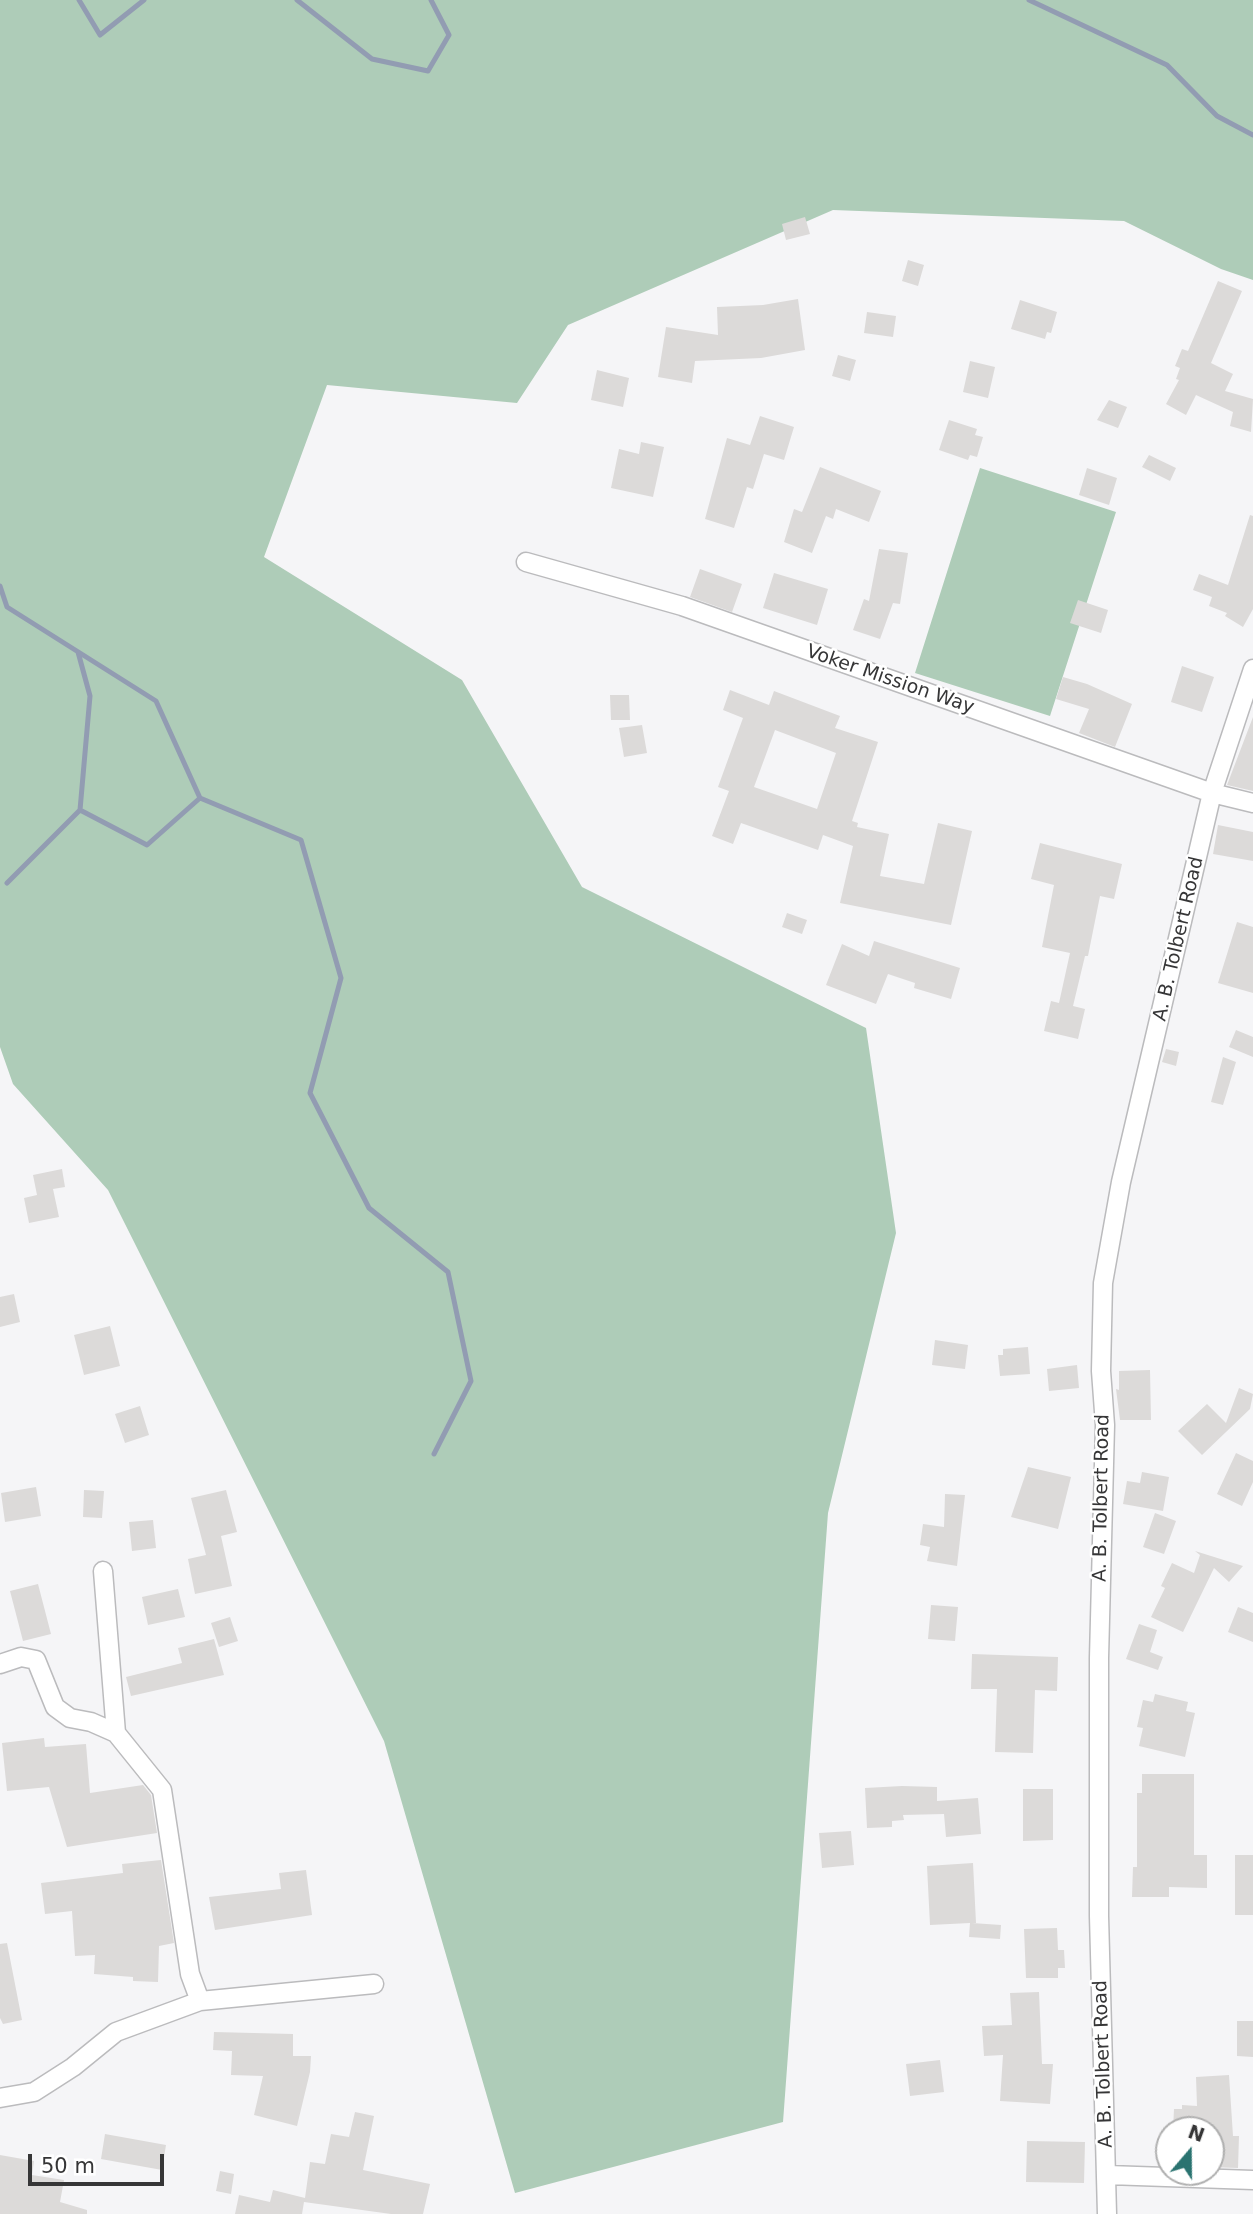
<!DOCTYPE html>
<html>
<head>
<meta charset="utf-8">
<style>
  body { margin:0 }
  #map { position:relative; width:1253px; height:2214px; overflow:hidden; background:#f5f5f7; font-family:"DejaVu Sans",sans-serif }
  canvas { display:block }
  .north { position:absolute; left:1155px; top:2116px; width:70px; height:70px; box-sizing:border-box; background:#fff; border:2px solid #afafaf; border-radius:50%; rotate:20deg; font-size:19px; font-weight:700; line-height:28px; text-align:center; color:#363637 }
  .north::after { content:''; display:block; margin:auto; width:24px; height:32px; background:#2a7370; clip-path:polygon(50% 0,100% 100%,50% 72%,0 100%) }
  .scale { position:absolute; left:28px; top:2154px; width:136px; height:32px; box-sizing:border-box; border:4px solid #363637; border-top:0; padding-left:9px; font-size:21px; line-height:24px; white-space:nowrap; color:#363637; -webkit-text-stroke:5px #fff; paint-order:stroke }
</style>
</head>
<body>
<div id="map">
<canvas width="1253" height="2214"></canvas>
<div class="north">N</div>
<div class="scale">50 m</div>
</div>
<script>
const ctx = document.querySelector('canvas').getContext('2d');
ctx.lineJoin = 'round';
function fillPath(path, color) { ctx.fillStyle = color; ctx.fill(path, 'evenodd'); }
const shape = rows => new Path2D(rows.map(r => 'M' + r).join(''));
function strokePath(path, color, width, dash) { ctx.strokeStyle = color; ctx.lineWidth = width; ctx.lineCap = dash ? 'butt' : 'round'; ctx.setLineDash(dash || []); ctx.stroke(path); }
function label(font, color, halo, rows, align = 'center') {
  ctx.font = font + ' "DejaVu Sans",sans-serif'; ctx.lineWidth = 5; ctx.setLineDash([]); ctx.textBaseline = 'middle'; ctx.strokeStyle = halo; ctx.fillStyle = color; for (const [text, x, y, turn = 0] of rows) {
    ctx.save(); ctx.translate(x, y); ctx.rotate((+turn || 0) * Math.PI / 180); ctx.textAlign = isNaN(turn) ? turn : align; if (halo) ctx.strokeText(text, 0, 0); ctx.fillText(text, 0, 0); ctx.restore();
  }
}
fillPath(shape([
  [0,0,1253,0,1253,280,1221,269,1124,221,833,210,568,325,517,403,327,385,264,557,462,680,582,887,866,1028,896,1233,828,1513,783,2122,515,2193,384,1741,108,1190,13,1084,0,1047],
  [980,468,1116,512,1050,716,915,673]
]), '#aeccb8');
strokePath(shape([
  [79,0,100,35,144,0],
  [297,0,372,59,428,71,449,35,431,0],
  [1029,0,1167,65,1217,116,1253,135],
  [0,586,7,607,156,701,200,798,301,840,341,978,310,1093,369,1208,448,1272,471,1381,434,1454],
  [80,810,147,845,200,798],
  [7,883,80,810,90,696,78,652]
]), '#929cb2', 5);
fillPath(shape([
  [805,217,810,234,786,240,782,224],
  [908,260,924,265,918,286,902,281],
  [1218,281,1242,291,1211,363,1233,374,1225,391,1253,399,1251,432,1230,426,1233,412,1196,395,1186,415,1166,404,1179,380,1176,379,1180,368,1175,366,1182,349,1188,351],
  [798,299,805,350,761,358,695,361,692,383,658,377,666,327,718,335,717,307,763,305],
  [1020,300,1057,312,1051,333,1047,332,1045,339,1011,329],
  [867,312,896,316,893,337,864,333],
  [838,355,856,360,850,381,832,376],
  [970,361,995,367,988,398,963,392],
  [597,370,629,378,623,407,591,400],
  [1109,400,1127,407,1118,428,1097,420],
  [760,416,794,427,784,460,764,454,753,489,747,487,734,528,705,519,727,438,750,445],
  [949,420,977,429,975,435,983,437,977,457,970,455,968,460,939,450],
  [641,442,664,447,653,497,611,488,619,449,639,454],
  [1149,455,1176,468,1170,481,1142,467],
  [820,467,881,491,869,522,836,509,833,519,826,516,812,553,784,542,794,509,802,512],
  [1087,468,1117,478,1109,505,1079,495],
  [1250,515,1253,516,1253,609,1243,627,1225,616,1227,613,1209,606,1212,597,1193,590,1199,574,1228,585],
  [879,549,908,553,900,604,893,603,880,639,853,630,864,599,869,601],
  [700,569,742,584,732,612,690,597],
  [774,573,828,589,817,625,763,608],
  [1078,600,1108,610,1101,633,1070,623],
  [1182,666,1214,677,1202,712,1171,702],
  [1063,677,1087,684,1132,704,1115,747,1079,733,1089,709,1056,699],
  [730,690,769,705,774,691,840,716,835,728,878,742,852,821,858,823,857,827,889,834,880,876,924,884,938,823,972,831,951,925,840,903,853,846,823,835,818,850,741,823,733,844,712,836,729,791,718,787,743,718,723,710],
  [775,730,836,753,817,809,754,787],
  [610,695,629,695,630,720,611,720],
  [1253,717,1253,791,1227,785],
  [642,725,647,753,624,757,619,728],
  [1218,825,1253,832,1253,861,1213,854],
  [1040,843,1122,864,1114,899,1100,896,1088,956,1085,956,1073,1006,1085,1009,1078,1039,1044,1031,1051,1001,1059,1003,1070,953,1042,947,1054,885,1031,879],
  [787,913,807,920,802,934,782,927],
  [1237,922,1253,927,1253,993,1218,983],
  [874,941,960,968,951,999,914,988,915,983,888,974,876,1004,826,985,842,944,869,956],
  [1236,1030,1253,1037,1253,1057,1229,1047],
  [1166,1049,1179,1052,1176,1066,1162,1062],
  [1223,1057,1236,1062,1223,1105,1211,1102],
  [62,1169,65,1187,53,1189,59,1217,29,1223,24,1198,37,1195,33,1175],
  [14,1294,20,1322,0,1327,0,1297],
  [110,1326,120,1366,84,1375,74,1335],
  [935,1340,968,1345,965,1369,932,1365],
  [1028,1347,1030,1374,1000,1376,998,1355,1003,1355,1003,1349],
  [1077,1365,1079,1388,1049,1391,1047,1369],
  [1150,1370,1151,1420,1120,1420,1116,1389,1119,1390,1119,1371],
  [1239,1388,1253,1394,1250,1409,1202,1455,1178,1431,1207,1404,1226,1423],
  [140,1406,149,1435,125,1443,115,1414],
  [1236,1453,1253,1461,1253,1482,1242,1506,1217,1494],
  [1028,1467,1071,1477,1058,1529,1011,1517],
  [1142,1472,1169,1477,1163,1511,1123,1504,1127,1481,1140,1483],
  [36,1487,41,1516,5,1522,1,1493],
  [84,1490,104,1491,102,1518,83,1517],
  [226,1490,237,1532,221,1536,232,1586,195,1594,188,1559,206,1555,191,1498],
  [945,1494,965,1495,957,1566,927,1561,930,1547,920,1545,923,1524,944,1527],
  [1155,1513,1176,1521,1164,1554,1143,1547],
  [153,1520,156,1548,132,1551,129,1522],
  [1195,1551,1243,1566,1229,1582,1214,1568,1183,1632,1151,1617,1165,1588,1161,1586,1172,1563,1194,1573,1200,1555],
  [38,1584,51,1634,23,1641,10,1591],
  [178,1589,185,1617,148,1625,142,1597],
  [931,1605,958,1607,955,1641,928,1639],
  [1238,1607,1253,1613,1253,1642,1228,1632],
  [230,1617,238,1641,219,1647,211,1623],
  [1139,1624,1157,1630,1150,1652,1163,1657,1158,1670,1126,1659],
  [214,1639,224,1675,131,1696,126,1677,182,1663,178,1648],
  [972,1654,1058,1657,1057,1691,1035,1690,1033,1753,995,1752,997,1689,971,1689],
  [1155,1694,1188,1702,1186,1711,1195,1713,1185,1757,1139,1746,1143,1728,1137,1727,1143,1700,1153,1702],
  [44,1738,45,1747,86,1744,90,1793,143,1785,151,1795,157,1833,67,1847,49,1787,7,1791,2,1743],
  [1142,1774,1194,1774,1194,1855,1207,1855,1207,1888,1169,1887,1169,1897,1132,1897,1133,1867,1137,1867,1137,1793,1142,1793],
  [902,1786,937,1787,937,1801,978,1798,981,1834,946,1837,944,1814,903,1815,904,1820,892,1821,892,1827,867,1828,865,1788],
  [1023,1789,1053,1789,1053,1840,1023,1841],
  [851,1831,854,1865,822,1868,819,1833],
  [1235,1855,1253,1855,1253,1915,1235,1915],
  [161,1860,174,1943,159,1946,158,1982,133,1981,133,1977,94,1974,95,1955,75,1956,72,1911,45,1914,41,1883,123,1873,122,1864],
  [973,1863,976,1923,972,1923,1001,1925,1000,1939,969,1937,970,1923,930,1925,927,1866],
  [306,1870,312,1915,215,1930,209,1897,281,1889,279,1873],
  [1057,1928,1058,1950,1064,1950,1065,1968,1058,1968,1058,1978,1026,1978,1024,1929],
  [7,1943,22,2020,3,2024,0,2018,0,1944],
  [1039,1992,1042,2064,1053,2064,1050,2104,1000,2101,1003,2055,984,2056,982,2026,1012,2025,1010,1993],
  [1237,2021,1253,2021,1253,2057,1237,2056],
  [214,2032,293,2034,293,2056,311,2056,310,2072,297,2126,254,2115,263,2076,231,2075,232,2051,213,2050],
  [940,2060,944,2092,910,2096,906,2064],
  [1229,2075,1233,2136,1239,2136,1238,2168,1211,2167,1211,2130,1173,2130,1174,2109,1182,2109,1182,2105,1197,2106,1196,2077],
  [355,2112,374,2116,363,2170,430,2184,423,2214,391,2214,304,2202,302,2214,235,2214,239,2195,270,2202,273,2190,305,2198,310,2162,325,2164,331,2134,349,2137],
  [105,2134,166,2145,162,2170,101,2159],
  [1027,2141,1085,2142,1084,2183,1026,2182],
  [0,2155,34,2161,32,2175,64,2180,60,2202,87,2210,87,2214,0,2214],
  [220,2171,234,2174,231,2194,216,2191]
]), '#dcdad9');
const street = shape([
  [526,562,682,606,1212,793,1253,803],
  [103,1571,116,1733],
  [0,1664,21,1657,36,1660,55,1707,70,1718,91,1722,116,1733,162,1790,190,1974,200,2001],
  [0,2098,34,2092,73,2067,116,2032,200,2001,374,1984],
  [1108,2175,1253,2180],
  [1107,2214,1099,1916,1099,1658,1105,1425,1101,1371,1103,1283,1121,1182,1212,793,1253,669]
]);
strokePath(street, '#bbbbbd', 21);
strokePath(street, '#fff', 18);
label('19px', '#363637', '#fff', [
  ["Voker Mission Way",890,680,19],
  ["A. B. Tolbert Road",1179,939,-77],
  ["A. B. Tolbert Road",1102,1498,-89],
  ["A. B. Tolbert Road",1104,2064,-92]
]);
</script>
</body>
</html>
